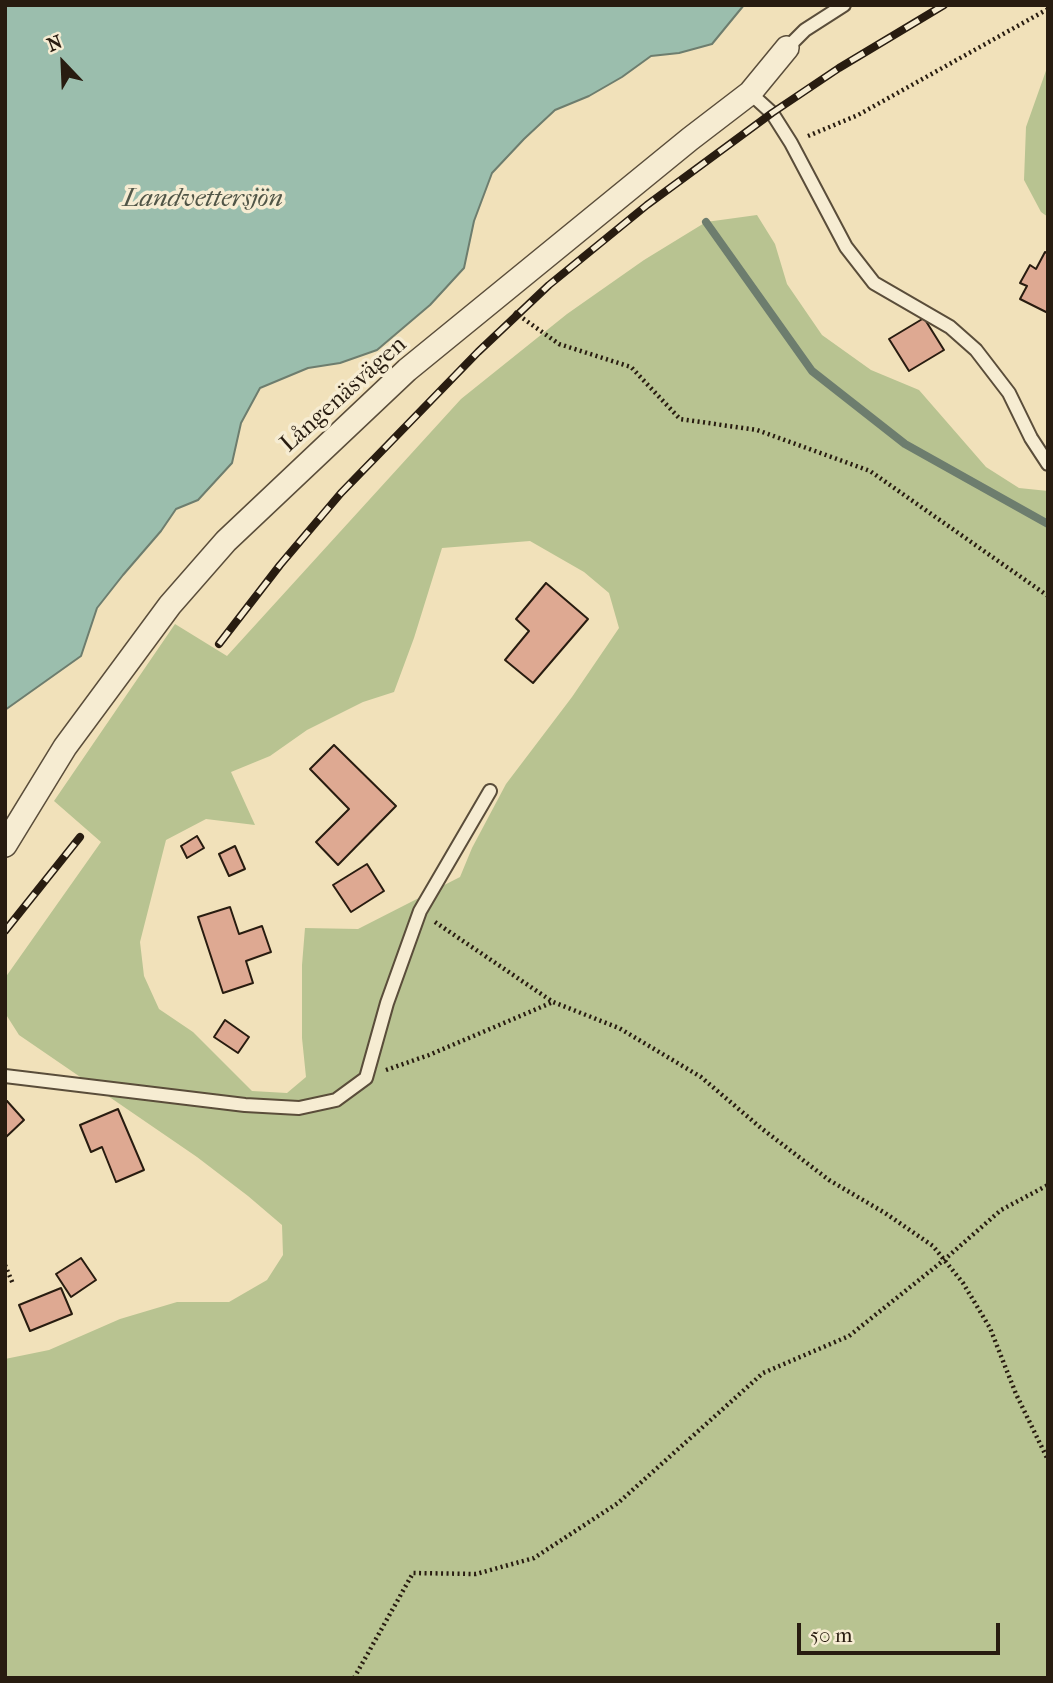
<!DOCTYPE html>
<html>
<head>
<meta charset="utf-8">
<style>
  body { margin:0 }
  #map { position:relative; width:1053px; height:1683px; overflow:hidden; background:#f1e1ba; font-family:"IM FELL French Canon",serif }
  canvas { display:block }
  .frame { position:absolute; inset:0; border:7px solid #281c10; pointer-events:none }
  .north { position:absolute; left:28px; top:28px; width:70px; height:70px; -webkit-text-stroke:5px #f6ecd2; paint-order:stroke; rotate:337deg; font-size:19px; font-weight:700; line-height:28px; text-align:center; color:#281c10 }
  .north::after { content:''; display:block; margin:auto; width:24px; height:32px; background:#281c10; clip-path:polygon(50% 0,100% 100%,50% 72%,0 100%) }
  .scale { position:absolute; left:797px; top:1623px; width:203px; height:32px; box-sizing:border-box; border:4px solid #281c10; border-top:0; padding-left:9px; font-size:21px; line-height:24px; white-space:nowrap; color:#281c10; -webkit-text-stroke:5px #f6ecd2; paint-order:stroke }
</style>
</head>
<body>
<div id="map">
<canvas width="1053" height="1683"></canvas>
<div class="frame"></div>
<div class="north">N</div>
<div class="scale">50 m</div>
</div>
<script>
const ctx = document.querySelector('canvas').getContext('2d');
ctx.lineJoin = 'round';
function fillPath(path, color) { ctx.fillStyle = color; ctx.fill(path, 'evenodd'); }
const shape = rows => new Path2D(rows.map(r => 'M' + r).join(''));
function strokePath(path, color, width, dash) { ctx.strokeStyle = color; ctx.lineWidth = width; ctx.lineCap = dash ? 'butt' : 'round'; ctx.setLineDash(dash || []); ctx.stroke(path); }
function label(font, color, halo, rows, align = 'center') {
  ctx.font = font + ' "IM FELL French Canon",serif'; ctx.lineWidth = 7; ctx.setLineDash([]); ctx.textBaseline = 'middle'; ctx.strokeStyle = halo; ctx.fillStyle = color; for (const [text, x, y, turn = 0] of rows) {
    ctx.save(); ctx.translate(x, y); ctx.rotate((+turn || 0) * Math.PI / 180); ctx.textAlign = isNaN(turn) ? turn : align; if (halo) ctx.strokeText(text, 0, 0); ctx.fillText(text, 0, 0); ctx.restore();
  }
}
fillPath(shape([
  [1048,65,1048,217,1041,212,1024,180,1026,127],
  [757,215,775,244,787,284,822,335,871,370,919,390,986,467,1019,488,1048,491,1048,1678,5,1678,5,1359,49,1350,120,1319,177,1302,229,1302,267,1280,283,1255,282,1225,248,1196,197,1157,19,1035,5,1013,5,978,101,842,54,801,175,624,227,656,461,399,567,314,644,260,706,222],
  [530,541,584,572,609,593,619,628,572,697,506,784,472,848,460,877,358,929,305,928,302,965,302,1038,306,1077,287,1093,252,1091,193,1032,159,1009,144,976,140,942,166,840,206,819,255,825,231,772,270,756,307,730,363,702,394,692,414,638,442,548]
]), '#b8c391');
const water = shape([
  [5,5,744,5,712,44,679,53,651,56,622,77,589,96,555,110,524,139,492,173,474,221,464,268,430,305,377,350,340,363,308,368,260,388,241,423,232,463,198,500,176,509,161,531,123,575,97,608,81,656,5,710,5,5]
]);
fillPath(water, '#9bbead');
strokePath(water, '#6d7d6e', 2);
strokePath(shape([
  [706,222,812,371,905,444,1048,524]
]), '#6d7d6e', 8);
const building = shape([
  [1045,252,1048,254,1048,313,1020,299,1027,286,1020,283,1030,265,1036,269,1045,252],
  [924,318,944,350,909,371,889,339,924,318],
  [546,583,588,619,533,683,505,660,529,631,516,619,546,583],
  [334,745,396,806,338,865,316,842,349,809,310,769,334,745],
  [197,836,204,848,187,858,181,846,197,836],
  [235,846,245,869,229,876,219,854,235,846],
  [367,864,384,891,351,912,333,885,367,864],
  [230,907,239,934,262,926,271,952,246,961,253,983,223,993,198,917,230,907],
  [225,1020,249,1037,238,1053,214,1037,225,1020],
  [7,1101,24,1120,5,1138,5,1103,7,1101],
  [118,1109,144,1170,116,1182,102,1147,91,1152,80,1125,118,1109],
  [81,1258,96,1280,71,1297,56,1274,81,1258],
  [61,1288,72,1314,30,1331,19,1305,61,1288]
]);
fillPath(building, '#dea992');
strokePath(building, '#281c10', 2);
const lane = shape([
  [787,48,805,30,844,5],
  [750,93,772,113,791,143,846,247,874,283,950,327,976,350,1009,393,1031,438,1048,464],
  [5,1076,245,1105,299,1108,336,1100,366,1078,387,1003,420,911,490,791]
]);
const street = shape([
  [5,845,65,747,170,605,226,541,407,370,690,139,750,93,787,48]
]);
strokePath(lane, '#5a4d3a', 16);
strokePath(street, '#5a4d3a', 26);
strokePath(shape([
  [808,136,858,115,1048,9],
  [514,312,559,344,631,367,680,419,757,430,870,471,1048,596],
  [435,922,553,1002,619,1028,701,1077,761,1128,829,1180,885,1213,933,1246,963,1283,990,1328,1016,1394,1048,1460],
  [386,1070,429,1055,553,1002],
  [5,1265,13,1284],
  [354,1678,413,1573,476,1574,534,1558,618,1503,763,1373,849,1336,944,1260,1001,1210,1048,1185]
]), '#281c10', 4.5, [2, 3.5]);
strokePath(lane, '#f6ecd2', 12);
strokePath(street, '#f6ecd2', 23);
const rail = shape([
  [219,644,280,565,341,493,478,352,549,285,647,205,772,113,839,68,944,5],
  [5,931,80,837]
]);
strokePath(rail, '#281c10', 8);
strokePath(rail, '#f6ecd2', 5, [16]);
label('24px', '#281c10', '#f6ecd2', [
  ["Långenäsvägen",344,395,-42]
]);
label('italic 26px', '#505547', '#f6ecd2', [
  ["Landvettersjön",203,200]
]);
</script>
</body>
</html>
